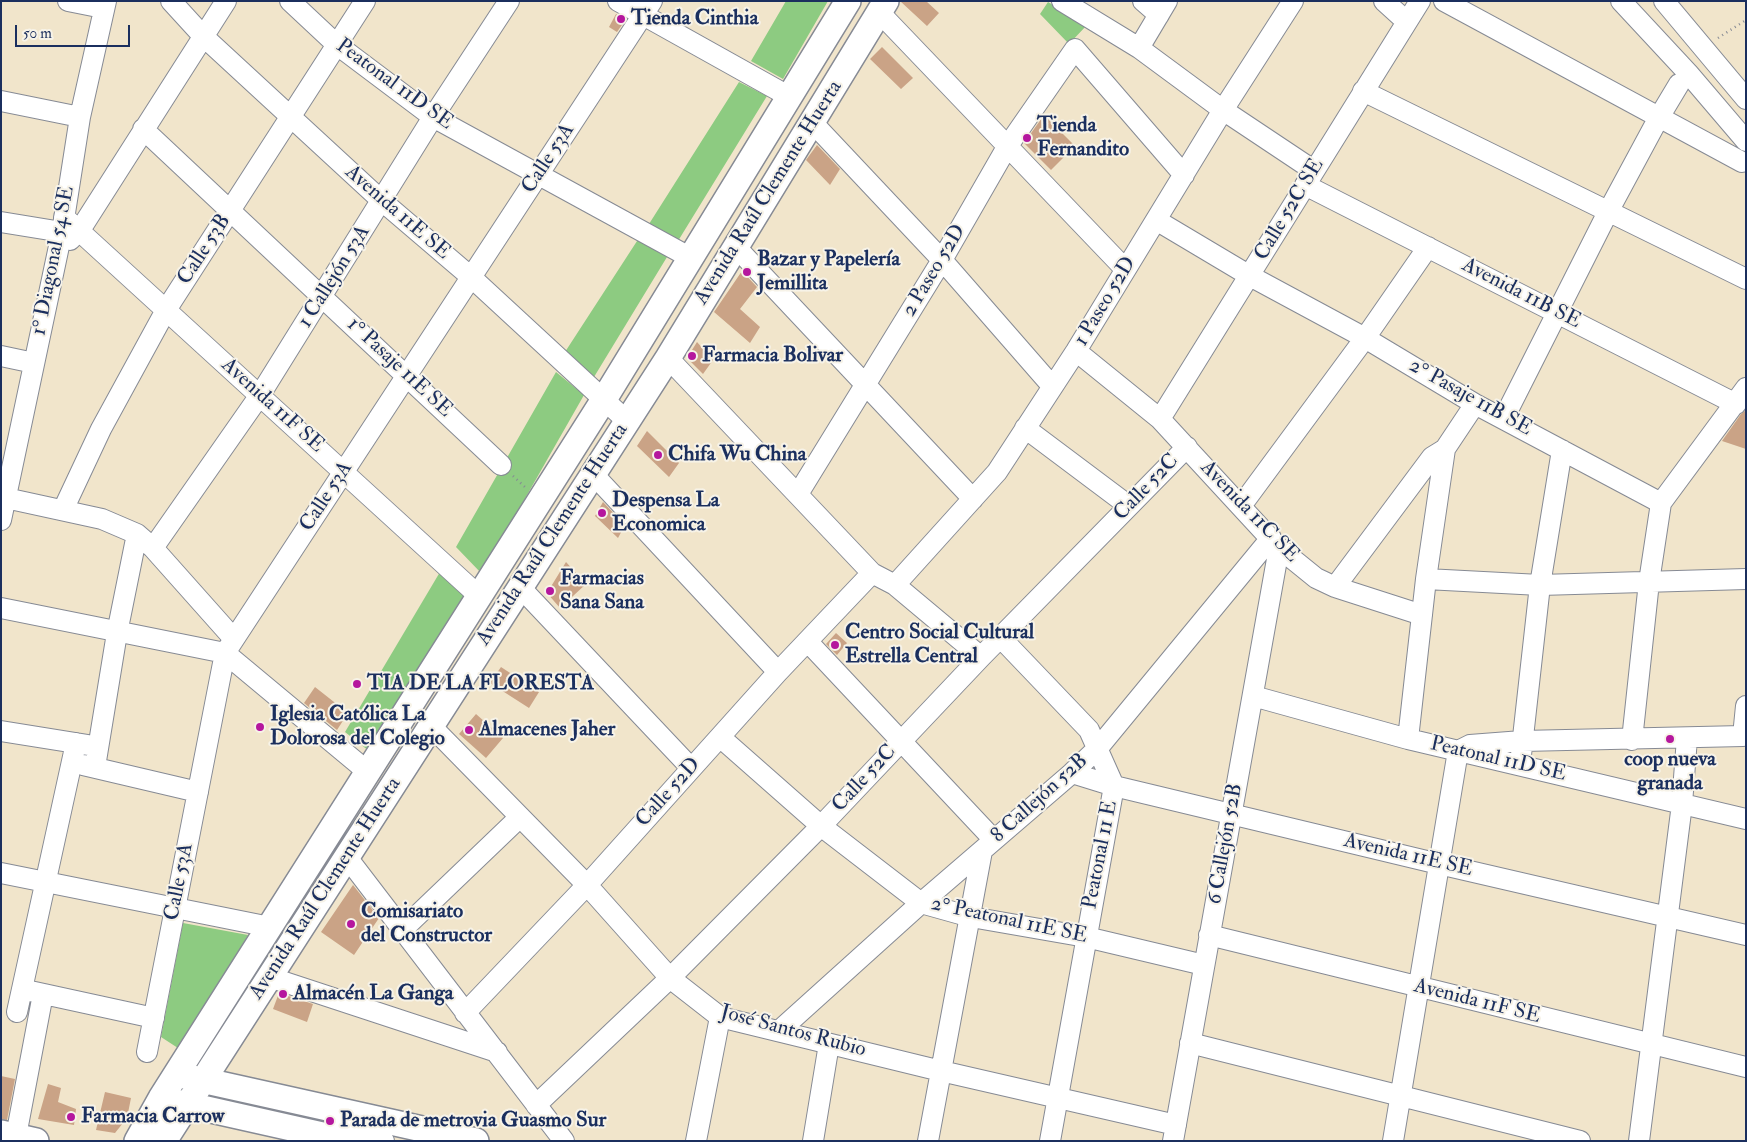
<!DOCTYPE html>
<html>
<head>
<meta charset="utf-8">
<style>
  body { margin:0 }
  #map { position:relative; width:1747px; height:1142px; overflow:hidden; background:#f1e5cb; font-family:"IM FELL Double Pica",serif }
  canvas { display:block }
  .frame { position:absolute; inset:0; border:2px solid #1b2f5e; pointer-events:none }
  .scale { position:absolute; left:15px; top:25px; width:115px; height:22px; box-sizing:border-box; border:2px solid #1b2f5e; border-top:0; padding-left:6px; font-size:15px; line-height:18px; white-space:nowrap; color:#1b2f5e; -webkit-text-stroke:4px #f7f3e8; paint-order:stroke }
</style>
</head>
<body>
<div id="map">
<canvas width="1747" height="1142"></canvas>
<div class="frame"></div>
<div class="scale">50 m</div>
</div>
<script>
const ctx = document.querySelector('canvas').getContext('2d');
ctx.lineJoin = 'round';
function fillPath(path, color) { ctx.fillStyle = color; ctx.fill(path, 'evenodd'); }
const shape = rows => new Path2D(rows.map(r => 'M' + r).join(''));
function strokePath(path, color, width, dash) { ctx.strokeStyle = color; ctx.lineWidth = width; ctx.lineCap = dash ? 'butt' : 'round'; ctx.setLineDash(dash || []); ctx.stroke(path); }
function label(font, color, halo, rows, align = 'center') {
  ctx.font = font + ' "IM FELL Double Pica",serif'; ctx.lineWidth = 4; ctx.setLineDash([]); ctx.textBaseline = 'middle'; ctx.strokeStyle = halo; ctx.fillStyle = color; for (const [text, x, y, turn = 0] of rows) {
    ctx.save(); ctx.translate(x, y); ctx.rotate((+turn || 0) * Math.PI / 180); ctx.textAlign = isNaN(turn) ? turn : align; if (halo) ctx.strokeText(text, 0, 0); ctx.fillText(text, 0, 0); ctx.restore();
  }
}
fillPath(shape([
  [786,1,828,1,783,79,751,61],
  [1048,2,1087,25,1069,44,1040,14],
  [739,82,767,96,678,241,649,224],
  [639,238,667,257,594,377,565,352],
  [556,372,584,395,482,574,456,547],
  [440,572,468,598,369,751,345,732],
  [183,923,248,935,181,1050,161,1037]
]), '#8dcb81');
fillPath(shape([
  [900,1,926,1,939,13,927,26],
  [616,14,626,19,617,32,609,27],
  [882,47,913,78,901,89,870,59],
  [1044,115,1075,146,1051,170,1024,143],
  [817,145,840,169,830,185,806,160],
  [742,271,757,287,740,309,760,327,750,343,714,312],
  [697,342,713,360,703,374,687,358],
  [1746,410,1746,449,1722,441,1741,414],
  [647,431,679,463,669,477,637,446],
  [603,502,625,525,618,538,595,516],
  [566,562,586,584,560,608,547,593],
  [836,633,847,643,837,655,826,644],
  [501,667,539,692,529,708,490,683],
  [315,687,348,713,337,730,304,703],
  [476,714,503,738,486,758,459,734],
  [353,885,379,918,354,955,321,932],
  [279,993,313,1004,307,1022,273,1009],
  [1,1076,15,1079,7,1120,1,1119],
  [48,1084,61,1088,58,1102,76,1109,74,1125,38,1119],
  [105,1092,131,1098,127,1118,115,1133,96,1130]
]), '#caa386');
const minor = shape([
  [68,1,103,8],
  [171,1,203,36,382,201,471,277,627,421],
  [290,1,336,44,433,117,691,258],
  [618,1,790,97],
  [1062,1,1139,48,1223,110,1313,170],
  [1143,1,1159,15],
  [1384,1,1406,21],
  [1444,1,1742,162],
  [1621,1,1688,73,1746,141],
  [1664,1,1746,99],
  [879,12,1125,269],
  [1139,48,1167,1],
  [1363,91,1746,279],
  [1,101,80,117],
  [812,122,942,260,1052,386],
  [143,129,501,465],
  [1305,185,1736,404],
  [64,217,479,596],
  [1156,220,1250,276,1365,338,1475,404,1661,503],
  [1,222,62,232],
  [70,240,80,230,226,1],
  [735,246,973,499],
  [1076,351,1160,419,1279,548,1316,578,1335,587,1422,615],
  [1,356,34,363],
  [668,358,872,573,895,585,981,657],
  [1504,418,1609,210,1658,119,1679,84],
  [1160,419,1420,1],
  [1025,428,1129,506],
  [593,474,778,672],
  [798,494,942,260,1007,147,1075,49,1184,175],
  [1,497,102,519,137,534,153,548,234,639],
  [1241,506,1365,338,1428,247],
  [63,510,101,429,166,310,365,1],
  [1,520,62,232,80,117,106,1],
  [153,548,260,395,433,117,509,1],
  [1426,579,1540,585,1746,579],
  [895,585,997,472,1076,351,1223,110,1293,1],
  [520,587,691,768],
  [1335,587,1432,457,1445,449,1475,404],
  [1,608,225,653,368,772],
  [1001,638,1089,730,1114,786,1050,1141],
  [808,642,994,840],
  [1253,696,1408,739,1746,819],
  [431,726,587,885,670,978,720,1017,941,1071,1176,1125],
  [1,731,88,745],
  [720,737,821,826,921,903,971,917,1086,937,1204,965],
  [1408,739,1426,579,1445,449],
  [1632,740,1649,582,1661,503,1746,388],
  [1521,755,1540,585,1562,450],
  [83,765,198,792],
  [95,767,117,633,137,534],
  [1072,773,1114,786,1439,864,1746,935],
  [346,856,564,1141],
  [1,873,270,927],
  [402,930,520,817],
  [1209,935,1746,1067],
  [269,977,497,1052],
  [30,991,154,1018],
  [17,1012,76,743],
  [465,1013,587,885,778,672,872,573],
  [779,1031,921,903,1072,773,1098,748,1271,538],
  [1190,1043,1580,1141],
  [147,1052,225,653,652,1],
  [536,1105,670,978,821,826,981,657,1187,447],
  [332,1129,384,1141],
  [16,1136,43,994],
  [696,1141,720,1017],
  [813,1141,829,1044],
  [928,1141,982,851],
  [1173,1141,1279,548],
  [1393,1141,1458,751,1470,745,1522,741,1743,736,1746,706],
  [1639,1141,1682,804,1687,738]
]);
const major = shape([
  [188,1077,476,1141],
  [171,1101,349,1141],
  [1,1133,36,1141],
  [137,1141,161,1098,603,401,848,1],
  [164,1141,668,358,886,1]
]);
strokePath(minor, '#868a94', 22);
strokePath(major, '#868a94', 28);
strokePath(shape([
  [1718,38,1746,20],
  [513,476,526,488]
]), '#868a94', 2.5, [1, 4]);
strokePath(minor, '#fff', 20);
strokePath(major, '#fff', 25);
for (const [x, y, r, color] of [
  [621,19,5,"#b5179e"],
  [1027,138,5,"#b5179e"],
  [747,272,5,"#b5179e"],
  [692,356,5,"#b5179e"],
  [658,455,5,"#b5179e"],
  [602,513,5,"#b5179e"],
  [550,591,5,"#b5179e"],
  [835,645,5,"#b5179e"],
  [357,684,5,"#b5179e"],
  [260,727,5,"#b5179e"],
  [469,730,5,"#b5179e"],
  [1670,739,5,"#b5179e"],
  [351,924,5,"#b5179e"],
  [283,994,5,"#b5179e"],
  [71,1117,5,"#b5179e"],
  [330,1121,5,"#b5179e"]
]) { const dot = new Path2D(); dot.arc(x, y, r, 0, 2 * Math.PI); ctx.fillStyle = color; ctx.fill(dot); strokePath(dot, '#f7f3e8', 2); }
label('bold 21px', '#1b2f5e', '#f7f3e8', [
  ["Tienda Cinthia",631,19],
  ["Tienda",1037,126],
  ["Fernandito",1037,150],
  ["Bazar y Papelería",757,260],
  ["Jemillita",757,284],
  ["Farmacia Bolivar",702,356],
  ["Chifa Wu China",668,455],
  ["Despensa La",612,501],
  ["Economica",612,525],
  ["Farmacias",560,579],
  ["Sana Sana",560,603],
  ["Centro Social Cultural",845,633],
  ["Estrella Central",845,657],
  ["TIA DE LA FLORESTA",367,684],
  ["Iglesia Católica La",270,715],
  ["Dolorosa del Colegio",270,739],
  ["Almacenes Jaher",479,730],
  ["coop nueva",1670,760,"center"],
  ["granada",1670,784,"center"],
  ["Comisariato",361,912],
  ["del Constructor",361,936],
  ["Almacén La Ganga",293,994],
  ["Farmacia Carrow",81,1117],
  ["Parada de metrovia Guasmo Sur",340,1121]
], 'left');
label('21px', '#1b2f5e', '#f7f3e8', [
  ["Peatonal 11D SE",394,85,36],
  ["Calle 53A",549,159,-57],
  ["Avenida Raúl Clemente Huerta",769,193,-58],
  ["Calle 52C SE",1290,210,-59],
  ["Avenida 11E SE",397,213,41],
  ["Calle 53B",205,250,-57],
  ["1° Diagonal 54 SE",54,261,-79],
  ["2 Paseo 52D",935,271,-59],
  ["1 Callejón 53A",335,277,-58],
  ["Avenida 11B SE",1521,294,27],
  ["1 Paseo 52D",1106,302,-59],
  ["1° Pasaje 11E SE",399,368,43],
  ["2° Pasaje 11B SE",1470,398,29],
  ["Avenida 11F SE",272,406,42],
  ["Calle 52C",1147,488,-46],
  ["Calle 53A",327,497,-57],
  ["Avenida 11C SE",1249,512,46],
  ["Avenida Raúl Clemente Huerta",553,535,-57],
  ["Peatonal 11D SE",1498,760,13],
  ["Calle 52C",865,779,-47],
  ["Calle 52D",669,793,-48],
  ["8 Callejón 52B",1040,799,-42],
  ["6 Callejón 52B",1226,844,-80],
  ["Peatonal 11 E",1101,855,-79],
  ["Avenida 11E SE",1408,856,13],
  ["Calle 53A",180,882,-79],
  ["Avenida Raúl Clemente Huerta",326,889,-57],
  ["2° Peatonal 11E SE",1009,921,12],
  ["Avenida 11F SE",1477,1002,14],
  ["José Santos Rubio",793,1032,15]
]);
</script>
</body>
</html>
